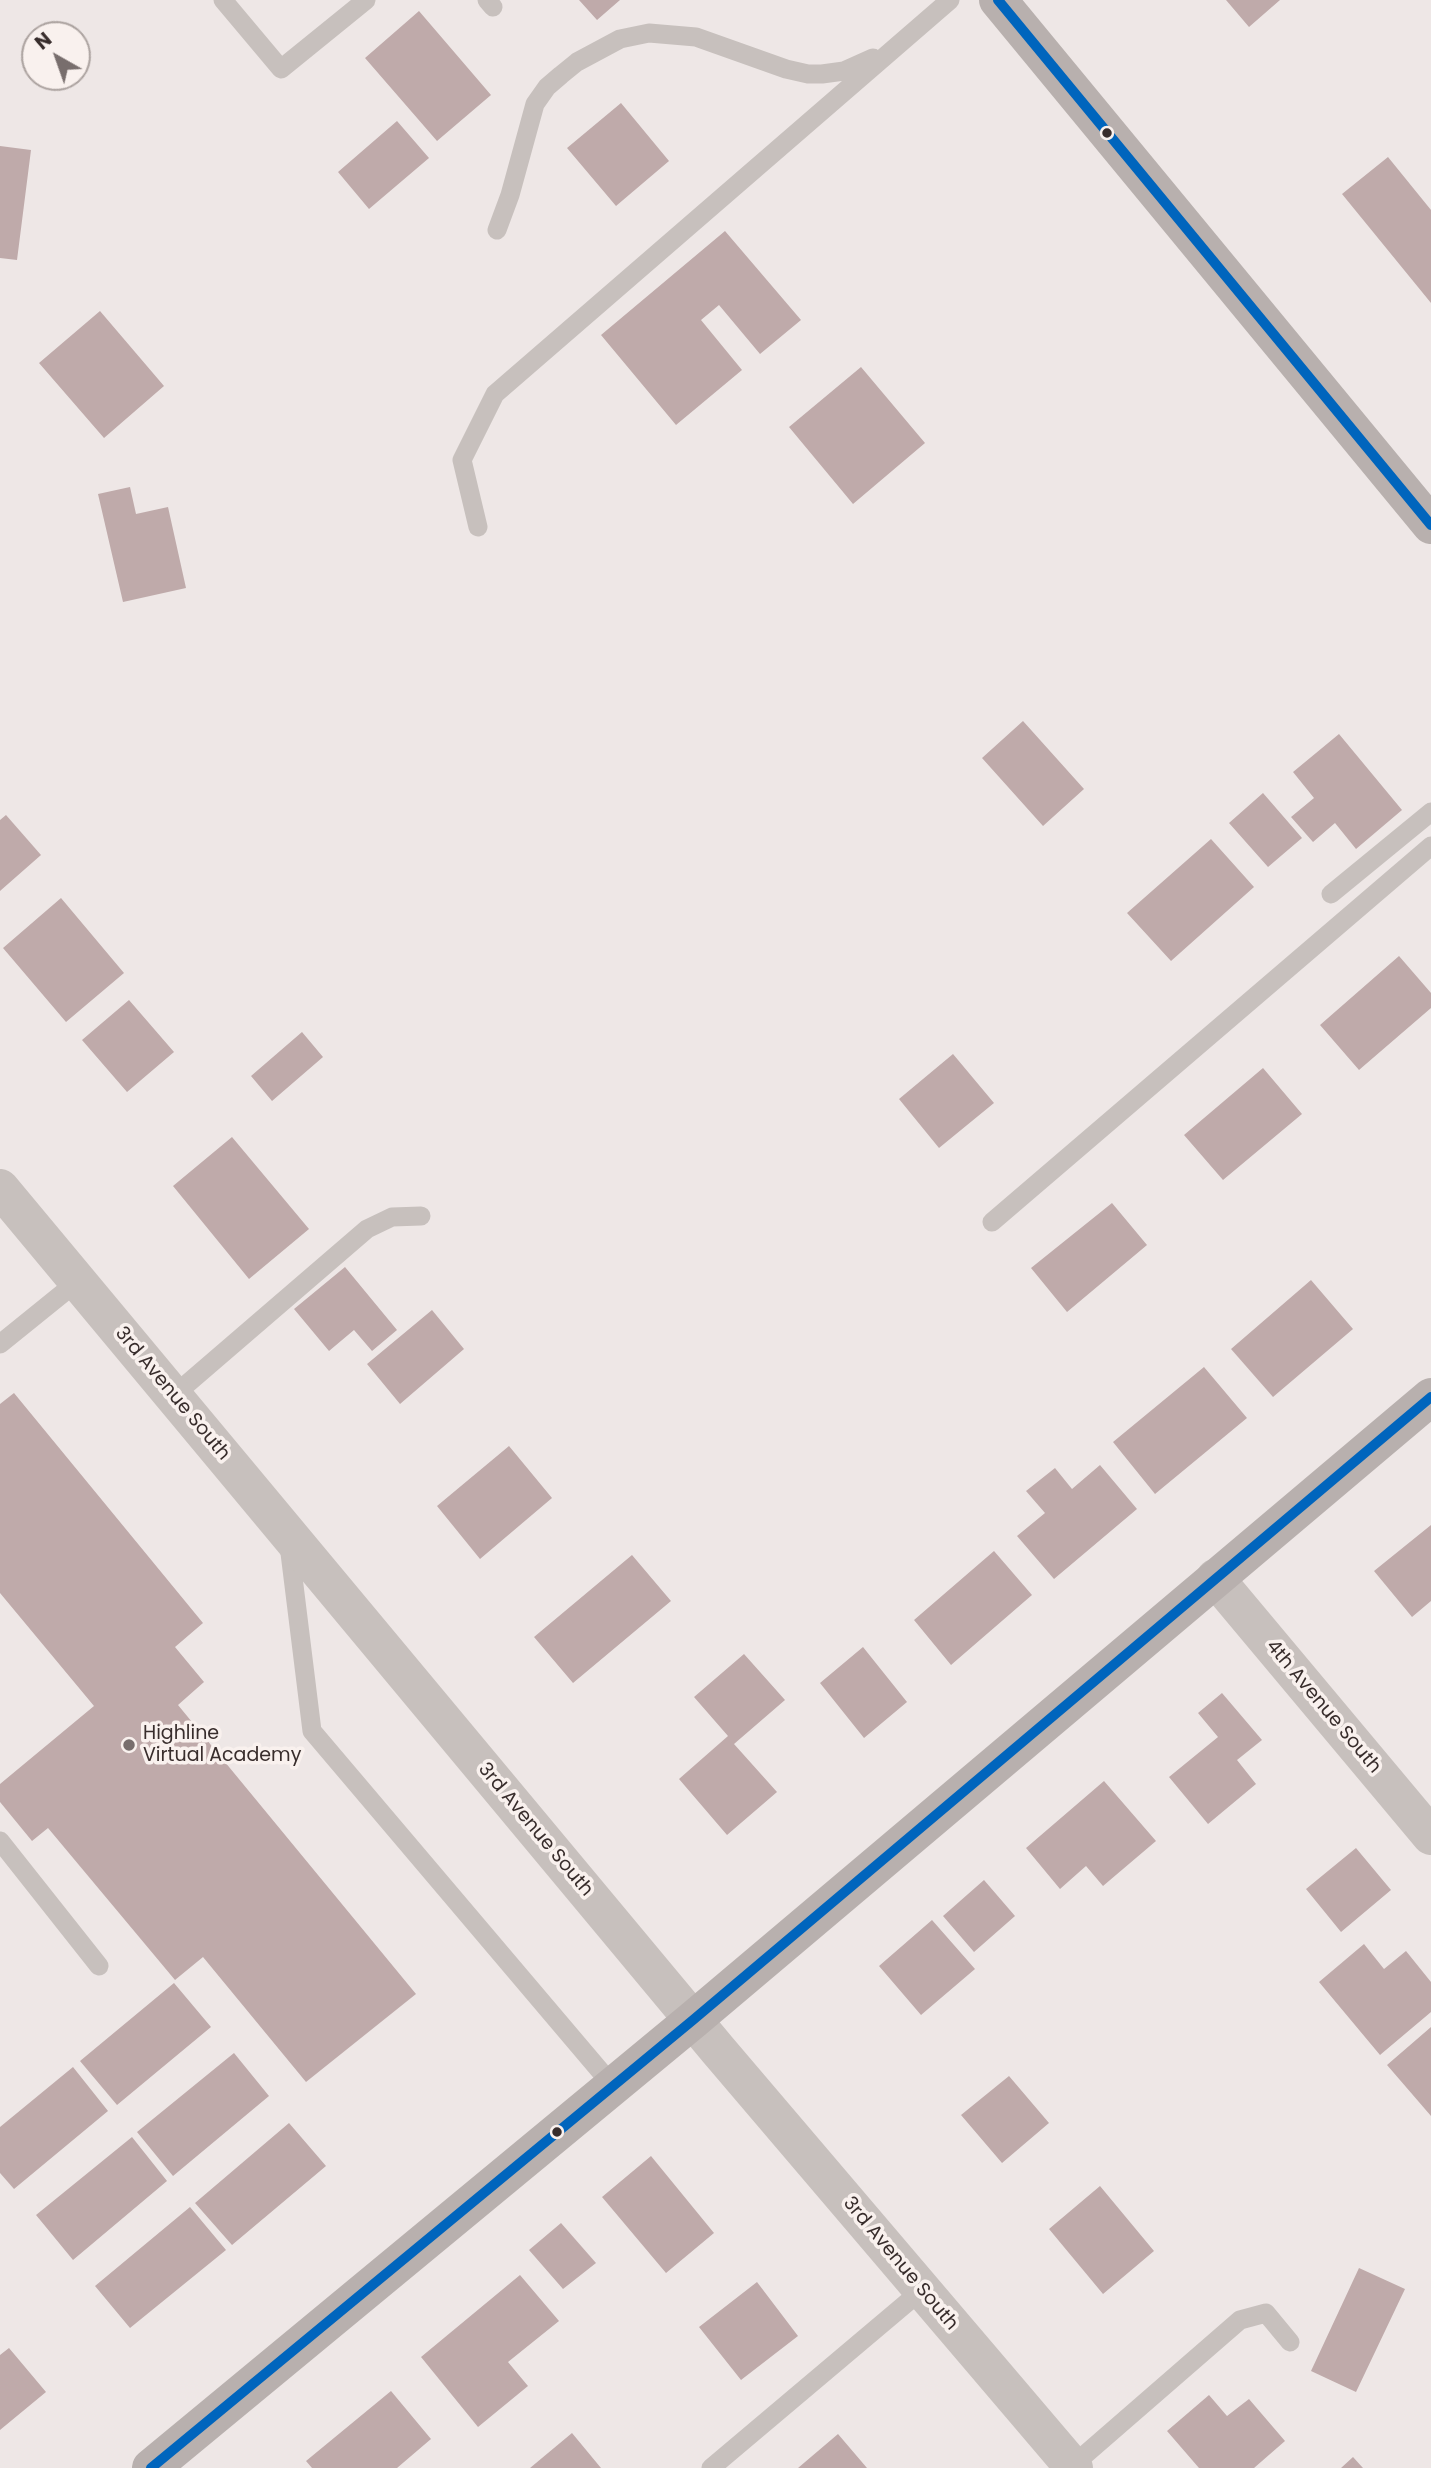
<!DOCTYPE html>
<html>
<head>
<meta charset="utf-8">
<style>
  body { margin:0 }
  #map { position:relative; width:1431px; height:2468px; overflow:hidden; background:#eee7e6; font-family:Poppins,sans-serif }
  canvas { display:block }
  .north { position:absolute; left:21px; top:21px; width:70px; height:70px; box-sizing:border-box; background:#f9f1ee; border:2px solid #aca3a0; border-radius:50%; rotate:320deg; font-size:19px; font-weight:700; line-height:28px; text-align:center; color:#382d2c }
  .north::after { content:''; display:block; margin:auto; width:24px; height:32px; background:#786e6d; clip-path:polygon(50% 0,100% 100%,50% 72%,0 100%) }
</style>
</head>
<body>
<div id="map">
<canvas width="1431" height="2468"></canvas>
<div class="north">N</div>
</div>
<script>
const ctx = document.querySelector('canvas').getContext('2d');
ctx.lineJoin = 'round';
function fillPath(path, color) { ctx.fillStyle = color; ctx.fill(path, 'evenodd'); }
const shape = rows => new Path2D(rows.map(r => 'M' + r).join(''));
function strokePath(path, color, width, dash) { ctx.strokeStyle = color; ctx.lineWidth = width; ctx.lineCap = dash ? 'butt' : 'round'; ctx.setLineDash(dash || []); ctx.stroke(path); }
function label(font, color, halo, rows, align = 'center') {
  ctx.font = font + ' Poppins,sans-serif'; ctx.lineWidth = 7; ctx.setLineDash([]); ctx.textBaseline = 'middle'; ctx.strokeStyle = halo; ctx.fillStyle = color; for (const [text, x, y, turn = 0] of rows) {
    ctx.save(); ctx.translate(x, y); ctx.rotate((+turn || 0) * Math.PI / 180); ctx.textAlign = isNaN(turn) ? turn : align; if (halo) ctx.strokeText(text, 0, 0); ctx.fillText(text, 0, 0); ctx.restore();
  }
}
fillPath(shape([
  [579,0,620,0,597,20],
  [1226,0,1280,0,1249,27],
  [419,11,491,95,437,141,365,58],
  [621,103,669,161,616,206,567,148],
  [397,121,429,158,369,209,338,172],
  [0,146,31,150,17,260,0,258],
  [1388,157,1431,210,1431,303,1342,194],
  [725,231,801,320,760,354,719,305,701,320,742,370,676,425,601,335],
  [100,311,164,386,104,438,39,363],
  [861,367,925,443,853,504,789,427],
  [130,487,136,514,168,507,186,588,123,602,98,494],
  [1023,721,1084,789,1043,826,982,758],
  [1339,734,1402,810,1356,849,1335,823,1313,842,1291,817,1314,798,1293,772],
  [1263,793,1302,838,1268,867,1229,823],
  [6,815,41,855,0,891,0,820],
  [1211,839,1254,887,1171,961,1127,913],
  [61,898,124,973,66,1022,3,948],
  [1399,956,1431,993,1431,1008,1359,1070,1320,1025],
  [129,1000,174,1052,127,1092,82,1040],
  [302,1032,323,1057,272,1101,251,1076],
  [953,1054,994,1103,939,1148,899,1099],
  [1263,1068,1302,1114,1223,1180,1184,1135],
  [232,1137,309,1229,249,1279,173,1186],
  [1112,1203,1147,1245,1067,1312,1031,1268],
  [345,1267,397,1330,372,1351,354,1330,329,1351,294,1309],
  [1311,1280,1353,1329,1273,1397,1231,1349],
  [432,1310,464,1349,400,1404,367,1364],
  [1204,1367,1247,1418,1155,1494,1113,1442],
  [14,1393,203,1623,175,1647,204,1682,178,1705,416,1994,306,2082,203,1957,175,1980,48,1828,32,1841,0,1802,0,1784,94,1706,0,1593,0,1404],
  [509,1446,552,1498,480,1559,437,1506],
  [1100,1465,1137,1509,1054,1579,1017,1536,1045,1513,1026,1491,1055,1468,1072,1489],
  [1431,1525,1431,1601,1412,1617,1374,1571],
  [994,1551,1032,1595,951,1665,914,1620],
  [632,1555,671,1601,573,1683,534,1637],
  [863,1647,907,1702,864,1738,820,1683],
  [744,1654,785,1700,734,1744,777,1792,727,1835,679,1779,728,1736,694,1697],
  [1222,1693,1262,1740,1237,1760,1256,1784,1208,1824,1169,1777,1218,1737,1198,1713],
  [1104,1781,1156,1841,1103,1886,1086,1866,1060,1889,1026,1848],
  [1356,1848,1391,1890,1341,1932,1306,1889],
  [984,1880,1015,1916,974,1952,943,1916],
  [932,1920,975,1969,921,2015,879,1966],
  [1364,1944,1384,1969,1406,1951,1431,1982,1431,2012,1380,2055,1319,1982],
  [174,1983,211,2027,117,2105,80,2061],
  [1431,2027,1431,2116,1387,2065],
  [234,2053,269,2096,173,2176,137,2132],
  [73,2067,108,2111,14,2189,0,2173,0,2127],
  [1009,2076,1049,2123,1002,2163,961,2115],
  [289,2123,326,2166,232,2245,195,2203],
  [132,2137,167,2181,73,2260,36,2215],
  [651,2156,714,2233,666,2273,602,2197],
  [1100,2186,1154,2251,1103,2294,1049,2229],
  [190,2207,226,2250,130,2328,95,2286],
  [561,2223,596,2263,563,2289,529,2250],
  [1359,2268,1405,2289,1356,2392,1311,2371],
  [520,2275,559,2321,508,2362,528,2386,478,2427,421,2357],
  [757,2282,798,2336,741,2380,699,2327],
  [9,2348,46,2392,0,2430,0,2355],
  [391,2391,431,2439,397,2468,312,2468,306,2461],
  [1209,2395,1227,2416,1249,2399,1285,2441,1254,2468,1199,2468,1167,2431],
  [572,2433,601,2468,530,2468],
  [838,2434,867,2468,798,2468],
  [1353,2457,1363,2468,1341,2468]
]), '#bfaaaa');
strokePath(shape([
  [223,0,281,69,366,0],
  [487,0,493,7],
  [497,230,510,195,535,104,547,87,561,75,577,62,620,39,649,33,696,37,786,69,808,74,822,74,844,71,873,58],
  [478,527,462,460,495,394,950,0],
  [1331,894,1431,812],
  [992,1222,1431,846],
  [0,1344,78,1281],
  [173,1396,367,1229,392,1217,421,1216],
  [289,1545,312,1731,613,2086],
  [0,1841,99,1966],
  [1072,2466,1240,2320,1266,2313,1290,2342],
  [711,2468,922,2290]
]), '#c7c0bd', 19);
strokePath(shape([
  [0,1188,718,2050,1074,2468],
  [1215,1578,1431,1836]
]), '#c7c0bd', 38);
strokePath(shape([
  [998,0,1431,525],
  [151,2468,693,2020,1431,1397]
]), '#b8b0ae', 38);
strokePath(shape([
  [998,0,1431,525],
  [151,2468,693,2020,1431,1397]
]), '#0065bd', 10);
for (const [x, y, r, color] of [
  [1107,133,6,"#382d2c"],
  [129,1745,7,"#786e6d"],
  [557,2132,6,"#382d2c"]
]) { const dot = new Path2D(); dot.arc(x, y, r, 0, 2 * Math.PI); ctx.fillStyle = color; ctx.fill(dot); strokePath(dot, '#f9f1ee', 2.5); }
label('19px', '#382d2c', '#f9f1ee', [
  ["3rd Avenue South",172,1394,50],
  ["4th Avenue South",1323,1707,50],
  ["3rd Avenue South",535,1830,50],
  ["3rd Avenue South",900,2264,50]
]);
label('19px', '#382d2c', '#f9f1ee', [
  ["Highline",143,1734],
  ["Virtual Academy",143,1756]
], 'left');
</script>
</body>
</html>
